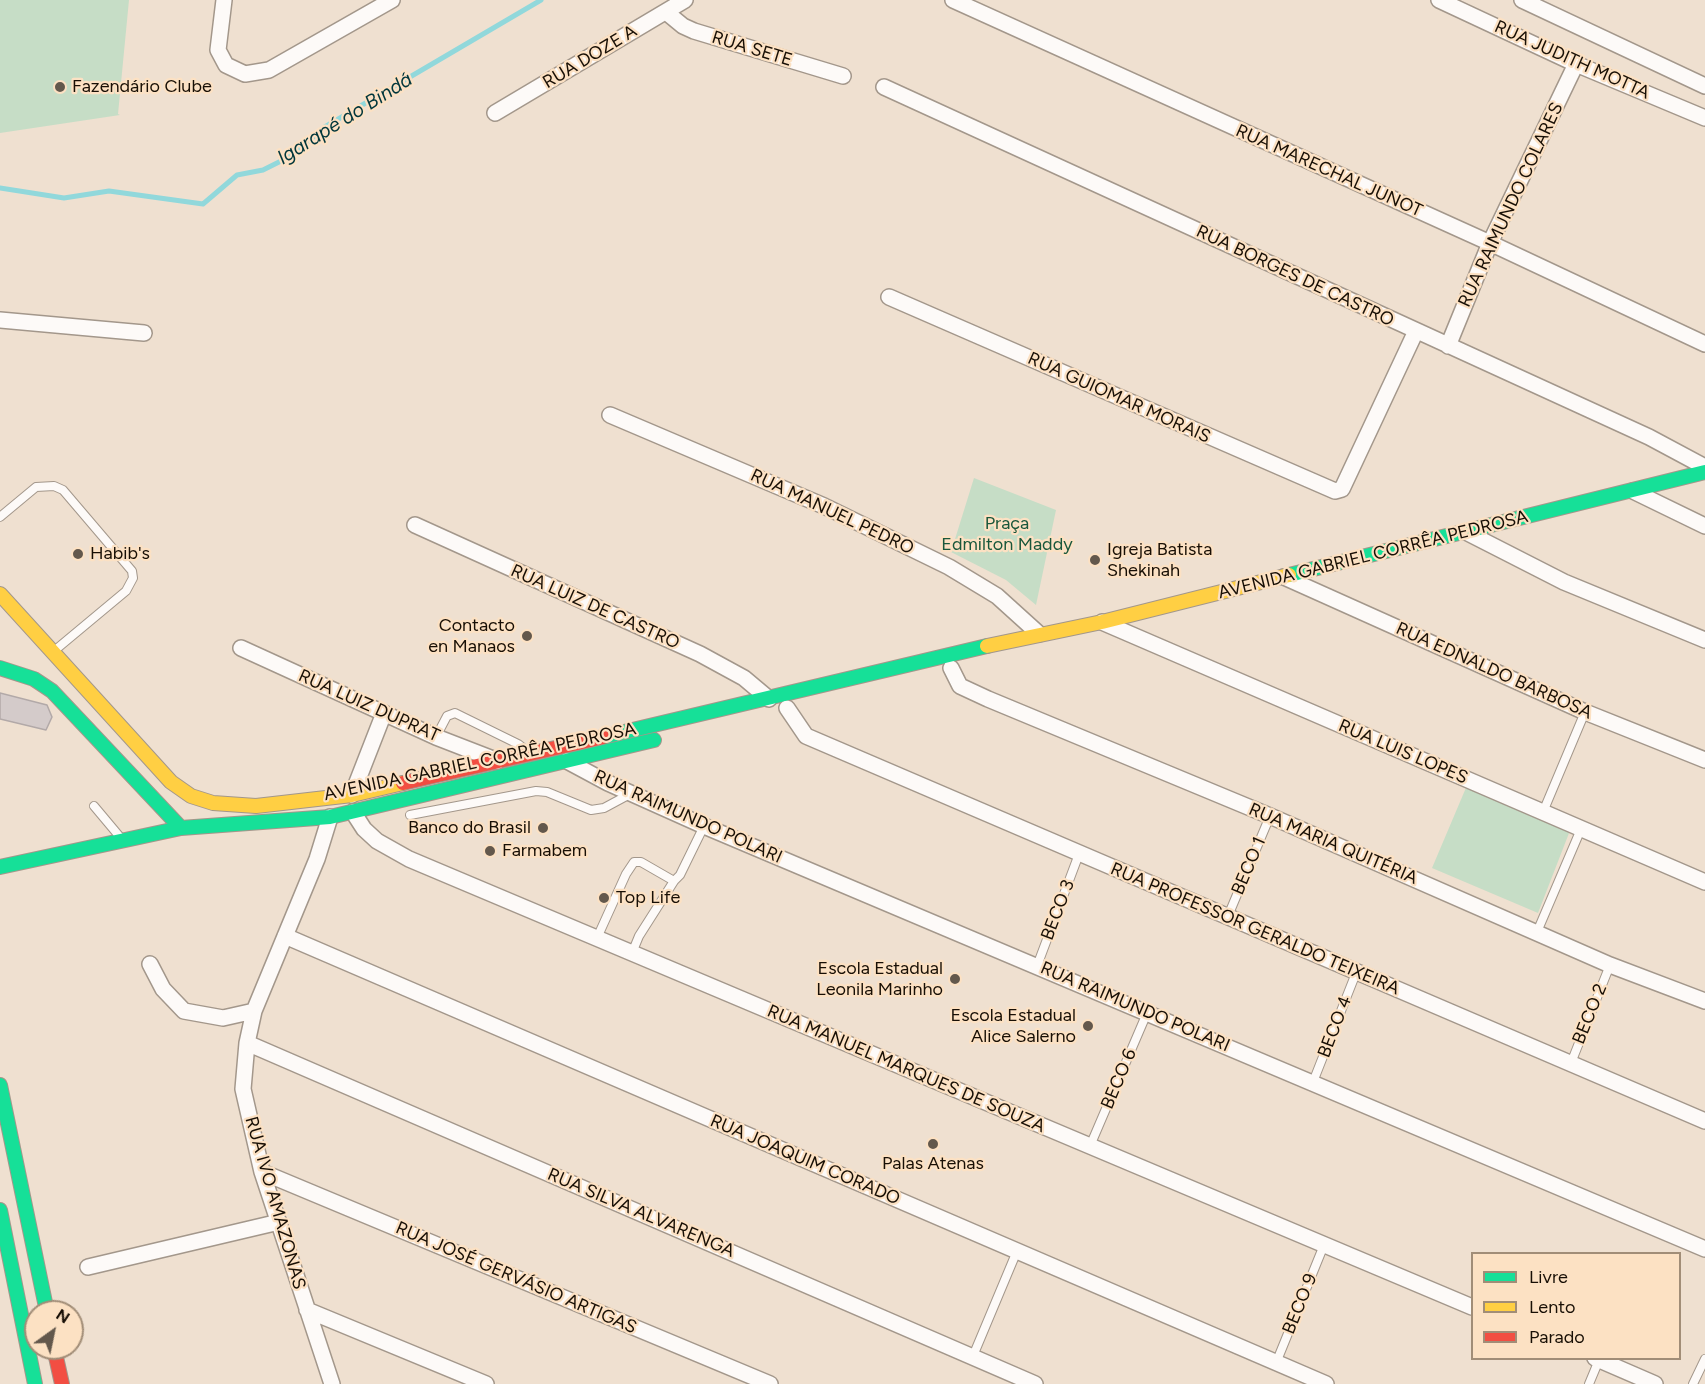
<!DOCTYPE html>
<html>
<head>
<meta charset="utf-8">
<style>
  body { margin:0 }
  #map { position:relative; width:1705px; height:1384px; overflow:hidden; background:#efe0d0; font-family:Figtree,sans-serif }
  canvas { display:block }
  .legend { position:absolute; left:1471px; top:1252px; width:210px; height:108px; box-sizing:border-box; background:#fce1c3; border:2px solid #a18d77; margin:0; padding:8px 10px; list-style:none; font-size:18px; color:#180f05 }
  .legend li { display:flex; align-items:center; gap:12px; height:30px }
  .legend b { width:30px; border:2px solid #a18d77 }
  .north { position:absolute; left:24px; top:1300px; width:60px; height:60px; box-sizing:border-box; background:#fce1c3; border:2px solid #a18d77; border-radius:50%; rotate:33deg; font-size:16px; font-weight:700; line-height:24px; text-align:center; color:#180f05 }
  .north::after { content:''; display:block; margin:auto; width:21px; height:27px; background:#63584c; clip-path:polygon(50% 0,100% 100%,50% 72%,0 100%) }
</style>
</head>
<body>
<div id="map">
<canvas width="1705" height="1384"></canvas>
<ul class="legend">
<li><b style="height:8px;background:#16e098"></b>Livre</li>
<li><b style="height:8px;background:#ffcf43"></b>Lento</li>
<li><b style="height:8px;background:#f24e42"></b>Parado</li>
</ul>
<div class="north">N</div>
</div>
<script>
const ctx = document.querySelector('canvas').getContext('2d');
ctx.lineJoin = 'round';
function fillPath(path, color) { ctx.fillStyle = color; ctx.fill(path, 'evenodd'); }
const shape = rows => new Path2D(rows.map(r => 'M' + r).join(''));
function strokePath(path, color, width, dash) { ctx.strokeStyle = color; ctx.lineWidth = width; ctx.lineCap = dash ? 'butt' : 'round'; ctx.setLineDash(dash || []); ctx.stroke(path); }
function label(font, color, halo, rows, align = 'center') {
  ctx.font = font + ' Figtree,sans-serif'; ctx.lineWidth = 4.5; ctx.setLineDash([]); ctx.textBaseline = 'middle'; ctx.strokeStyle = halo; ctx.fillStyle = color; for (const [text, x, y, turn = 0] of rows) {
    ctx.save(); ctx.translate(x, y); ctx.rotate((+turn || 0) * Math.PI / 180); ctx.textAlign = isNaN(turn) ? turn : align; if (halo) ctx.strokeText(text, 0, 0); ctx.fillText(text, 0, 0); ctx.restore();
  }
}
fillPath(shape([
  [0,0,129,0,118,114,120,115,0,133],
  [974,478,1056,510,1036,605,1006,580,951,552],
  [1468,783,1571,828,1538,913,1432,868]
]), '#c6ddc6');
strokePath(shape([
  [0,188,64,198,109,191,203,204,237,175,263,170,295,154,323,128,541,0]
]), '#91d8db', 5);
const building = shape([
  [0,693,47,705,52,717,46,730,0,719,0,693]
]);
fillPath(building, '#d4cbca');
strokePath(building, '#b2a9a8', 1.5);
const lane = shape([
  [0,517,36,487,54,486,63,490,132,571,133,578,126,591,54,651],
  [436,737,447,716,455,713,518,744,527,751],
  [94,806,120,837],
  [1543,812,1585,712],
  [410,815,536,791,547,792,591,810,604,808,630,794],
  [1228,916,1270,816],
  [1537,932,1581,829],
  [597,938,626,874,634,862,641,862,674,881],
  [632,953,639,936,674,881,680,875,704,826],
  [1037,966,1079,854],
  [1571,1063,1610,965],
  [1313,1082,1356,973],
  [1090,1146,1147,1013],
  [973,1356,1017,1251],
  [1276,1363,1324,1245],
  [1589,1384,1599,1360],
  [1693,1384,1705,1359]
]);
const street = shape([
  [224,0,218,50,226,65,245,74,269,70,392,0],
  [953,0,1490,243,1705,344],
  [1439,0,1576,64,1705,118],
  [1522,0,1705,86],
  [666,12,683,26,694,31,843,76],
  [884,87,1649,437,1705,467],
  [495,113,685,0],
  [889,297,1335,491,1342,489,1416,331],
  [0,320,144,333],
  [1448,346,1490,243,1576,64],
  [610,415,824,506,949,567,997,596,1039,634],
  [1633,491,1705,526],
  [415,525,700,654,744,678,769,699],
  [1466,532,1564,582,1705,640],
  [1284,577,1585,712,1705,760],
  [1102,622,1705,882],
  [241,648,436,737,498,761],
  [951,668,960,686,988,699,1270,816,1610,965,1705,1001],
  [787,708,806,736,1705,1121],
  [567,761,608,783,704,826,1705,1249],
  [352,795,384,713],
  [353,812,364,829,377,841,409,859,1472,1307],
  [330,817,317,859,254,1011,247,1043,243,1089,262,1172,332,1384],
  [285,936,1326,1384],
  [150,964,163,989,184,1011,223,1018,254,1011],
  [247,1043,1035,1384],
  [262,1172,770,1384],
  [88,1267,279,1222],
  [307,1310,486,1384],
  [1595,1358,1655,1384]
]);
const fast = shape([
  [1289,575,1705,472],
  [0,668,34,679,52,691,181,828],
  [603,737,987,646],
  [0,867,181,828,330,817,654,740],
  [0,1085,47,1312],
  [0,1210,35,1384]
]);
const slow = shape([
  [0,594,171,782,191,796,213,803,256,806,352,795,403,783],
  [987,646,1102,622,1289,575]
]);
const jam = shape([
  [403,783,603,737],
  [54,1348,62,1384]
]);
strokePath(lane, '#a3978b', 10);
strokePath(street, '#a3978b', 18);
strokePath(fast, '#a3978b', 16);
strokePath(slow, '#a3978b', 16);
strokePath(jam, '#a3978b', 16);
strokePath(lane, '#fdfaf8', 8);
strokePath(street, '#fdfaf8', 15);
strokePath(fast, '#16e098', 14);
strokePath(slow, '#ffcf43', 14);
strokePath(jam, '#f24e42', 14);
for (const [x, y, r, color] of [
  [60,87,6,"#63584c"],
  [78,554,6,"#63584c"],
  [1095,560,6,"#63584c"],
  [527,636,6,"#63584c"],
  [543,828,6,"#63584c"],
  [490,851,6,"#63584c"],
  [604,898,6,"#63584c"],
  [955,979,6,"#63584c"],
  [1088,1026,6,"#63584c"],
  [933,1144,6,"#63584c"]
]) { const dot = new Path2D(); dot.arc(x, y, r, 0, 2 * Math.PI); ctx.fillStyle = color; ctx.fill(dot); strokePath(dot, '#fce1c3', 2); }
label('18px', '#180f05', '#fce1c3', [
  ["RUA SETE",752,49,17],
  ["RUA DOZE A",590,57,-31],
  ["RUA JUDITH MOTTA",1572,60,24],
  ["RUA MARECHAL JUNOT",1329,171,24],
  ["RUA RAIMUNDO COLARES",1511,205,-65],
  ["RUA BORGES DE CASTRO",1295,276,25],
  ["RUA GUIOMAR MORAIS",1119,398,24],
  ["RUA MANUEL PEDRO",832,512,25],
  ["AVENIDA GABRIEL CORRÊA PEDROSA",1373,555,-14],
  ["RUA LUIZ DE CASTRO",595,607,24],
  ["RUA EDNALDO BARBOSA",1494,671,24],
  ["RUA LUIZ DUPRAT",369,706,24],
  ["RUA LUIS LOPES",1403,752,23],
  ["AVENIDA GABRIEL CORRÊA PEDROSA",480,762,-12],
  ["RUA RAIMUNDO POLARI",688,817,24],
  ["RUA MARIA QUITÉRIA",1333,844,23],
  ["BECO 1",1249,866,-67],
  ["BECO 3",1058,910,-69],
  ["RUA PROFESSOR GERALDO TEIXEIRA",1255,929,23],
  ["RUA RAIMUNDO POLARI",1135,1007,23],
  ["BECO 2",1590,1014,-68],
  ["BECO 4",1335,1027,-69],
  ["RUA MANUEL MARQUES DE SOUZA",906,1069,23],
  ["BECO 6",1119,1079,-67],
  ["RUA JOAQUIM CORADO",805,1160,23],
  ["RUA IVO AMAZONAS",275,1203,74],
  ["RUA SILVA ALVARENGA",641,1213,23],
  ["RUA JOSÉ GERVÁSIO ARTIGAS",516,1278,23],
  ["BECO 9",1300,1304,-68]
]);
label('18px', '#180f05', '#fce1c3', [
  ["Fazendário Clube",72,87],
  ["Igreja Batista",1107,550],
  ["Shekinah",1107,571],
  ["Habib's",90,554],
  ["Contacto",515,626,"right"],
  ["en Manaos",515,647,"right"],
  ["Banco do Brasil",531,828,"right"],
  ["Farmabem",502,851],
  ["Top Life",616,898],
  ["Escola Estadual",943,969,"right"],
  ["Leonila Marinho",943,990,"right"],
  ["Escola Estadual",1076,1016,"right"],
  ["Alice Salerno",1076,1037,"right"],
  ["Palas Atenas",933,1164,"center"]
], 'left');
label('18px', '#19573b', '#fce1c3', [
  ["Praça",1007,524],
  ["Edmilton Maddy",1007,545]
]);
label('italic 20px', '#00363b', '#fce1c3', [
  ["Igarapé do Bindá",345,119,-32]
]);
</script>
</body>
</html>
